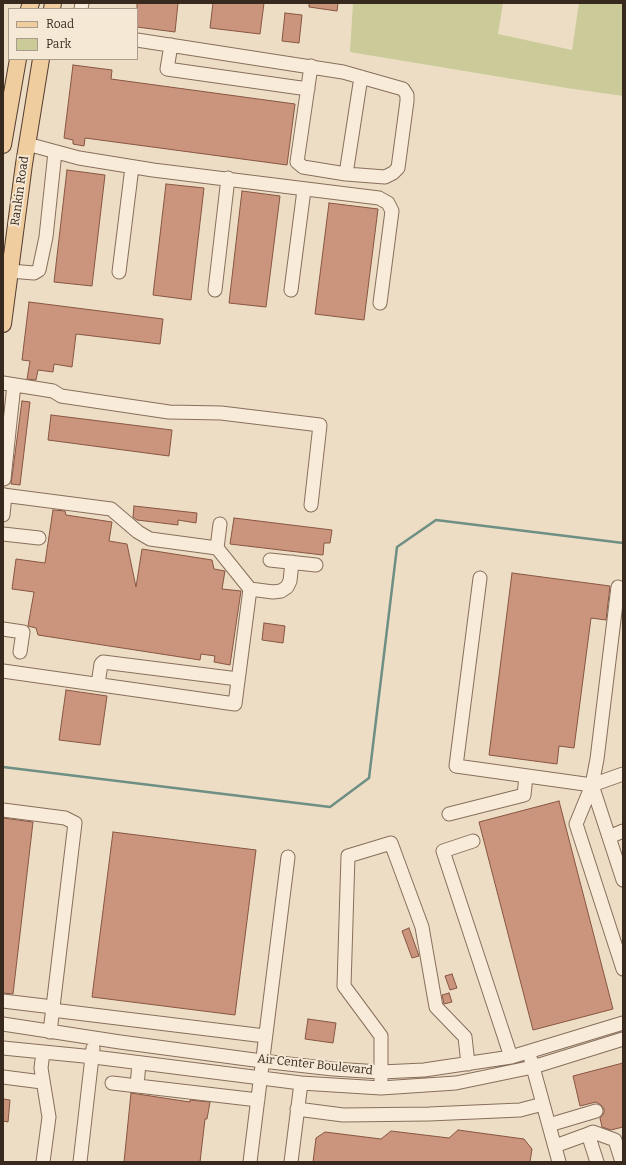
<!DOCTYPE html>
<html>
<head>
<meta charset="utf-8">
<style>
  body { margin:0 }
  #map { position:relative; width:626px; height:1165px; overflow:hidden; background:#edddc5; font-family:Bitter,serif }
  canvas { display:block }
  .frame { position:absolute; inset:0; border:4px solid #38291f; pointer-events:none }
  .legend { position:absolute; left:8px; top:8px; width:130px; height:52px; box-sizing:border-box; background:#f5e8d5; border:1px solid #a99c8c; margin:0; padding:5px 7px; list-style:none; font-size:12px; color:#38291f }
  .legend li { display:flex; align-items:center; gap:8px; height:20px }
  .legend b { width:20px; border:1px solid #a99c8c }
</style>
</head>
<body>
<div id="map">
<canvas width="626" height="1165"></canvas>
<div class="frame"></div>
<ul class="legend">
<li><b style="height:5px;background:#efcd9e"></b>Road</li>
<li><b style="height:11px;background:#cbcb99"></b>Park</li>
</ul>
</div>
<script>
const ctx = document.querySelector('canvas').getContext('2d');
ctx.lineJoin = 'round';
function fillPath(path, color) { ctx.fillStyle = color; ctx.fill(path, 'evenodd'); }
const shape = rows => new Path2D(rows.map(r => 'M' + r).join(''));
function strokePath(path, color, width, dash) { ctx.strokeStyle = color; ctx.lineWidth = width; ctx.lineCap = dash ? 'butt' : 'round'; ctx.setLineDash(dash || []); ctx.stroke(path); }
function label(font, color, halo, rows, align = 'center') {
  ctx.font = font + ' Bitter,serif'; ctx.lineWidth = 4; ctx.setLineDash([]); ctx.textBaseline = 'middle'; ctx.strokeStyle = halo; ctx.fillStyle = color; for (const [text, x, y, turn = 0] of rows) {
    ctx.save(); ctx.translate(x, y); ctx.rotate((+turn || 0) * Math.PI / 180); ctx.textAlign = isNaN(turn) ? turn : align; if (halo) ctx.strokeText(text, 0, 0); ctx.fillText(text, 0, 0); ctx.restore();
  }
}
fillPath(shape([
  [353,3,503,3,498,34,572,50,579,3,623,3,623,96,567,88,350,52]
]), '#cbcb99');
strokePath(shape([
  [3,767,330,807,369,778,397,547,436,520,623,543]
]), '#6e8f83', 2.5);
const building = shape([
  [137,3,178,3,175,32,137,27,137,3],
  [213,3,264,3,260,34,210,28,213,3],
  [309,3,338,3,337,11,309,7,309,3],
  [285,13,302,15,299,43,282,41,285,13],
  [73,65,112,70,111,79,295,104,287,165,85,138,84,146,73,144,73,140,64,138,73,65],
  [67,170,105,175,92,286,54,282,67,170],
  [166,184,204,188,191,300,153,295,166,184],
  [242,191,280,196,266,307,229,303,242,191],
  [329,203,378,209,364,320,315,314,329,203],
  [29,302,163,319,160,344,76,334,72,367,54,364,53,372,38,370,36,380,27,379,30,361,22,360,29,302],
  [22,401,30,402,20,485,11,484,22,401],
  [51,415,172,430,169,456,48,440,51,415],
  [134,506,197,513,196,523,178,520,178,525,137,520,133,517,134,506],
  [53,510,65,511,66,515,112,522,109,541,127,544,136,587,142,549,212,560,214,569,225,571,222,589,241,591,230,665,214,662,215,656,201,654,200,660,38,635,36,628,28,626,34,592,12,589,16,559,45,563,53,510],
  [234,518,332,530,330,543,324,543,323,555,230,544,234,518],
  [512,573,610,586,606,620,591,618,574,748,559,746,557,764,489,755,512,573],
  [264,623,285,626,283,643,262,640,264,623],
  [66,690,107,696,100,745,59,740,66,690],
  [559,801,613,1009,533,1030,479,822,559,801],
  [3,818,33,822,13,994,3,993,3,818],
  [113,832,256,850,235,1015,92,997,113,832],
  [409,928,419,956,412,958,402,931,409,928],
  [452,974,457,988,450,990,445,976,452,974],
  [449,993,452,1002,444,1004,442,995,449,993],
  [308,1019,336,1023,333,1043,305,1039,308,1019],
  [623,1063,623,1127,611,1130,602,1127,600,1118,604,1113,604,1109,601,1105,596,1102,580,1106,573,1076,623,1063],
  [131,1093,190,1102,190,1100,210,1102,207,1119,205,1119,200,1162,124,1162,131,1093],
  [3,1099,10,1100,8,1122,3,1121,3,1099],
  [458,1130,524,1139,532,1149,530,1162,313,1162,316,1138,325,1132,381,1139,391,1131,449,1138,458,1130]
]);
fillPath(building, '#cb947c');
strokePath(building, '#875642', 1);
const minor = shape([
  [81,9,82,3],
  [137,40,343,72,403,89,407,95,407,101,398,168,393,173,385,177,346,174,361,77],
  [171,45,167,69,308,89],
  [311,66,297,162,303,167,346,174],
  [27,144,79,158,153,170,379,198,388,203,392,211,380,303],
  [10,271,34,273,39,270,46,237,55,152],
  [119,272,132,167],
  [215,290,228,178],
  [291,290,304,190],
  [3,383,53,391,61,396,169,412,221,413,320,425,311,505],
  [3,430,9,431,14,385],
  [4,479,9,431],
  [3,495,111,509,138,532,150,539,217,548,250,589,273,592,281,591,287,587,290,581,292,562],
  [3,515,5,495],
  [3,534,39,538],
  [217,548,220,524],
  [270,560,316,565],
  [480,578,456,766,592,785,623,774],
  [618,587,597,759,592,785,576,824,623,969],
  [3,629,23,632,20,652],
  [3,671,235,704,250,589],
  [98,684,101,664,103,662,238,679],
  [592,785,623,880],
  [3,810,65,818,75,823,50,1032],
  [449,814,524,795,526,776],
  [609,837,623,831],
  [473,841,443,851,511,1057],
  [3,1001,53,1007],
  [52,1010,265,1036],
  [3,1024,120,1042,262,1061,333,1069,381,1072,424,1070,511,1057,623,1023],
  [3,1048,94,1057,301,1083,381,1088,456,1083,533,1067,623,1039],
  [43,1052,41,1068,49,1117,43,1162],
  [531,1060,559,1162],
  [3,1077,42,1082],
  [381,1080,381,1036,344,986,348,856,391,843,422,927,436,1007,465,1037,468,1064],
  [112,1083,258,1100],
  [137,1086,139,1063],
  [297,1109,343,1115,429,1114,520,1110,543,1104],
  [549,1125,596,1111],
  [588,1134,593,1132,615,1140,622,1162],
  [555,1146,588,1134,597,1162],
  [80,1162,93,1048],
  [250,1162,288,857],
  [291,1162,301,1083]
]);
const major = shape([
  [29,9,31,3],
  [52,9,53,3],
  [3,145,18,59],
  [3,324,24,164,41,59]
]);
strokePath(minor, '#886f5c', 15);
strokePath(major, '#563d30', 18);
strokePath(minor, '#f8ebd9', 13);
strokePath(major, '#efcd9e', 16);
label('12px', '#38291f', '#f5e8d5', [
  ["Rankin Road",20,191,-82],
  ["Air Center Boulevard",315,1065,6]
]);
</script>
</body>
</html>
